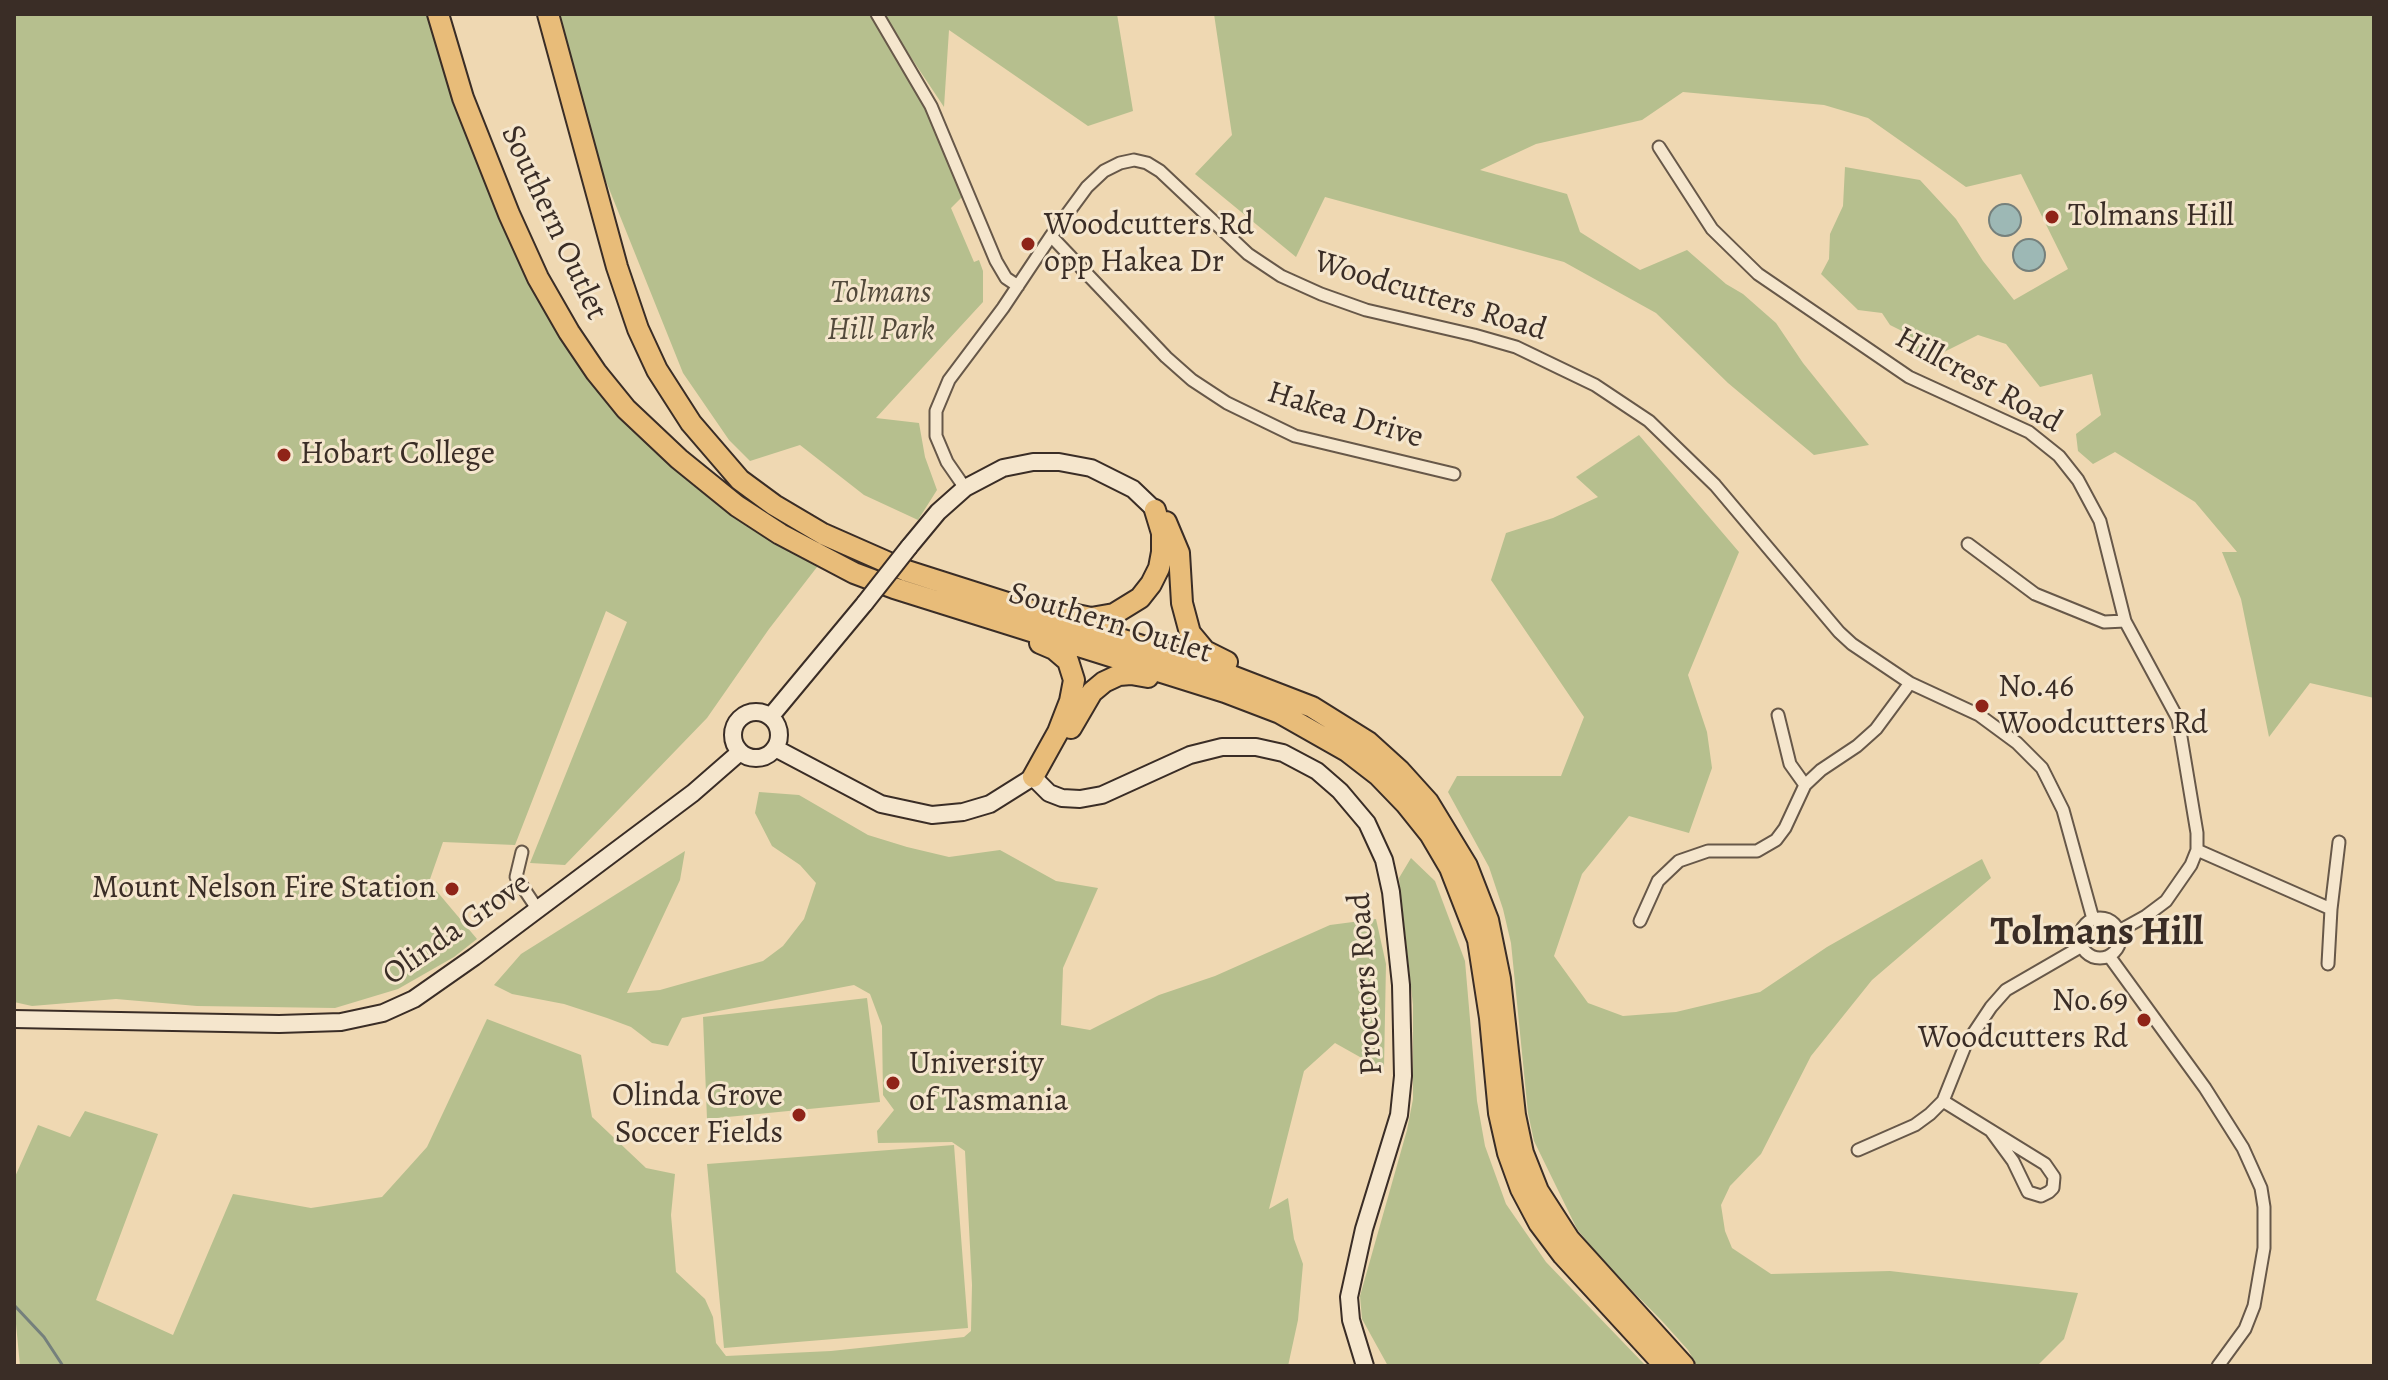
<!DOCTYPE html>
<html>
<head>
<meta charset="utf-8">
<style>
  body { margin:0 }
  #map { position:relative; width:2388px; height:1380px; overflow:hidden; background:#efd8b2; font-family:Alegreya,serif }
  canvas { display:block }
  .frame { position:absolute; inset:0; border:16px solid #3a2d26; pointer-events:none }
</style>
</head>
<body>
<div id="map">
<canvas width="2388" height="1380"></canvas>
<div class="frame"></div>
</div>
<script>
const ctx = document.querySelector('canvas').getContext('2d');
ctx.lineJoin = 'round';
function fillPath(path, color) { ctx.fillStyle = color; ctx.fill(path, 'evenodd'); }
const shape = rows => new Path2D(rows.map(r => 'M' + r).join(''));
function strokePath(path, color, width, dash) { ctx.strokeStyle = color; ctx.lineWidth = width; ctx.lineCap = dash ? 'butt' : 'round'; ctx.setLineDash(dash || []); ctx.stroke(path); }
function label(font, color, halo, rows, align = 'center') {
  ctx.font = font + ' Alegreya,serif'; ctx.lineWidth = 6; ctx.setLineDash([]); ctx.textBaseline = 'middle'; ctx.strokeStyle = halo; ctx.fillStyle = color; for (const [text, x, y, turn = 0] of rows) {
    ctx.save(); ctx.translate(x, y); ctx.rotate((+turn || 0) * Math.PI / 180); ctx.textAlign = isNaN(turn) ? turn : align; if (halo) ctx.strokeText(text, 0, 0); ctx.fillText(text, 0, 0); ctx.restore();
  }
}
fillPath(shape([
  [14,14,438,14,463,98,569,332,679,459,824,558,769,629,707,718,565,865,530,863,627,622,606,611,515,845,443,842,429,882,477,939,454,957,398,989,335,1008,197,1006,116,999,32,1006,14,1002],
  [548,14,877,14,931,106,963,196,951,208,974,262,979,260,983,271,983,302,876,418,919,423,925,457,937,490,918,520,864,495,800,445,750,461,729,440,683,373,565,79],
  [882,14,1117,14,1133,111,1088,126,949,30,944,107],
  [1214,14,2374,14,2374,698,2310,683,2269,737,2241,599,2222,552,2237,552,2195,502,2115,452,2093,464,2078,451,2076,434,2101,415,2092,374,2040,387,2006,344,1978,335,1932,358,1909,349,1906,333,1890,325,1882,313,1858,310,1821,274,1829,259,1830,234,1843,206,1845,167,1920,180,1956,219,1983,261,2014,300,2068,269,2021,174,1966,187,1868,118,1824,105,1683,92,1642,120,1536,144,1480,170,1567,194,1580,232,1640,270,1687,250,1726,284,1743,294,1776,323,1803,363,1869,445,1814,455,1728,383,1656,313,1564,262,1325,197,1296,257,1195,174,1232,135],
  [1639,435,1739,552,1688,675,1707,732,1712,768,1689,833,1629,816,1582,874,1554,956,1588,1003,1623,1016,1676,1012,1760,992,1827,947,1982,859,1991,878,1872,980,1811,1056,1761,1154,1730,1186,1721,1205,1725,1231,1732,1248,1771,1274,1890,1271,2078,1293,2064,1339,2037,1366,1697,1366,1688,1350,1662,1321,1603,1261,1577,1229,1534,1141,1528,1113,1511,943,1503,909,1489,867,1448,792,1457,776,1561,776,1584,717,1491,580,1506,533,1553,518,1598,497,1576,477],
  [759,792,799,795,868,835,907,847,949,857,1000,850,1056,881,1098,888,1063,968,1061,1025,1090,1030,1159,995,1215,976,1330,925,1376,919,1386,964,1384,1067,1367,1061,1335,1043,1304,1071,1269,1209,1288,1198,1294,1239,1303,1264,1298,1320,1288,1366,20,1366,14,1303,14,1179,38,1125,70,1137,85,1111,158,1134,96,1300,173,1335,233,1194,311,1208,382,1197,427,1147,487,1019,581,1055,592,1117,646,1168,675,1174,671,1215,676,1272,705,1299,713,1317,716,1343,726,1356,831,1351,964,1337,971,1331,972,1285,965,1151,952,1142,878,1143,877,1131,894,1110,883,1095,882,1026,870,994,854,985,682,1018,668,1046,652,1043,631,1027,607,1018,564,1004,512,994,494,985,521,954,685,851,680,880,627,993,660,990,763,961,783,946,804,919,816,883,800,865,772,846,755,813],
  [1411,858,1435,881,1465,961,1477,1101,1485,1146,1506,1204,1546,1262,1646,1366,1388,1366,1362,1319,1360,1296,1407,1130,1413,1099,1413,1005,1399,878],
  [867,998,880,1102,707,1119,703,1017],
  [954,1145,968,1328,724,1348,707,1164]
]), '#b6bf8e');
const water = shape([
  '1989 220a16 16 0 1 1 32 0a16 16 0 1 1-32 0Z',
  '2013 255a16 16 0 1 1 32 0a16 16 0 1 1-32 0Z'
]);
fillPath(water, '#9db8b5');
strokePath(water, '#75807c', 2);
strokePath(shape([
  [14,1305,44,1337,63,1366]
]), '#75807c', 3);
const street = shape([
  [877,14,931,106,996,261,1006,278,1018,286],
  [1659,147,1712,229,1758,274,1909,377,2029,432,2059,456,2078,480,2100,521,2125,621,2178,719,2197,833,2197,850,2191,865,2166,901,2146,916,2119,931],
  [1051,236,1166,357,1192,380,1227,403,1295,436,1454,474],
  [965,488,947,462,936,436,936,411,949,380,1003,308,1051,236,1087,187,1104,171,1120,163,1134,160,1147,163,1160,171,1248,254,1281,276,1321,294,1366,310,1474,335,1516,347,1595,385,1649,421,1715,485,1839,632,1852,644,1910,683,1979,715,2017,743,2042,768,2063,810,2093,919],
  [1968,544,2035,594,2104,622,2125,621],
  [1778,715,1790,764,1805,785],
  [2197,850,2331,909],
  [522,852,516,877,538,910],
  '2080 938a20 20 0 1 1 40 0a20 20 0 1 1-40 0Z',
  [1640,921,1658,881,1679,861,1708,851,1757,851,1776,840,1785,828,1805,785,1821,770,1857,746,1876,729,1910,683],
  [2109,956,2205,1088,2243,1148,2261,1188,2264,1207,2264,1248,2254,1306,2245,1329,2218,1366],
  [2328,964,2331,909,2339,842],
  [1943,1101,2045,1164,2054,1177,2053,1188,2049,1192,2041,1196,2028,1192,2013,1161,1991,1131],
  [1858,1150,1915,1125,1930,1114,1943,1101,1965,1046,1991,1007,2006,990,2082,946]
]);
const secondary = shape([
  [909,547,938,512,965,488,1003,468,1033,462,1059,462,1091,468,1133,489,1155,510],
  '733 735a23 23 0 1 1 46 0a23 23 0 1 1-46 0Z',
  [771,716,865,603],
  [775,748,881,804,932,815,963,812,990,804,1033,777,1049,793,1062,798,1080,799,1102,795,1190,755,1222,747,1256,747,1283,753,1317,771,1340,791,1367,823,1384,860,1391,892,1401,985,1403,1076,1399,1115,1364,1229,1349,1297,1351,1320,1365,1366],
  [14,1019,279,1024,341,1022,383,1013,414,999,474,957,693,793,740,752]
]);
const highway = shape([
  [438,14,463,98,509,214,538,278,569,332,596,372,626,409,679,459,737,506,780,534,854,573,894,588,1225,692,1280,713,1347,751,1378,775,1406,804,1430,834,1450,868,1478,940,1490,1018,1499,1113,1508,1153,1521,1189,1539,1223,1563,1255,1665,1366],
  [548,14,617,267,638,329,657,370,691,423,740,480,774,505,823,534,907,571,1211,668,1312,707,1368,742,1400,771,1428,802,1467,866,1488,920,1500,979,1515,1115,1523,1153,1538,1191,1569,1239,1684,1366],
  [1166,522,1179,553,1182,603,1190,633,1205,651,1227,662],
  [1072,614,1091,618,1114,614,1140,598,1151,584,1159,568,1162,552,1162,533,1155,510],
  [1071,728,1092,692,1104,682,1119,675,1131,674,1148,677],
  [1033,777,1058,732,1070,701,1074,680,1068,661,1054,649,1040,643]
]);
strokePath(street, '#675849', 15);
strokePath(secondary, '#3a2d26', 20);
strokePath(highway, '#3a2d26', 24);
strokePath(street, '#f5e6cd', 11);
strokePath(secondary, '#f5e6cd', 16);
strokePath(highway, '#e8bc79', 20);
const secondaryBridge = shape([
  [865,603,909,547]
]);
strokePath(secondaryBridge, '#3a2d26', 20, []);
strokePath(secondaryBridge, '#f5e6cd', 16);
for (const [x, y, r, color] of [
  [2052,217,8,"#8f2418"],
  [1028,244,8,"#8f2418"],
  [284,455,8,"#8f2418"],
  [1982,706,8,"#8f2418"],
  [452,889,8,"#8f2418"],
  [2144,1020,8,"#8f2418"],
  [893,1083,8,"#8f2418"],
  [799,1115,8,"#8f2418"]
]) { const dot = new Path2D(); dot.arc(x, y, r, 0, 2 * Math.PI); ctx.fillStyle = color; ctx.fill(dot); strokePath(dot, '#f5e6cd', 3); }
label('32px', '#3a2d26', '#f5e6cd', [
  ["Tolmans Hill",2068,217],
  ["Woodcutters Rd",1044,226],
  ["opp Hakea Dr",1044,263],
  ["Hobart College",300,455],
  ["No.46",1998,688],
  ["Woodcutters Rd",1998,725],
  ["Mount Nelson Fire Station",436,889,"right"],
  ["No.69",2128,1002,"right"],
  ["Woodcutters Rd",2128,1039,"right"],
  ["University",909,1065],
  ["of Tasmania",909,1102],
  ["Olinda Grove",783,1097,"right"],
  ["Soccer Fields",783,1134,"right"]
], 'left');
label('32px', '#3a2d26', '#f5e6cd', [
  ["Southern Outlet",553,223,65],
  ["Woodcutters Road",1430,297,17],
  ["Hillcrest Road",1978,381,29],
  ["Hakea Drive",1345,416,17],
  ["Southern Outlet",1110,624,17],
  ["Olinda Grove",457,930,-35],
  ["Proctors Road",1367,984,-94]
]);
label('italic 32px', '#534a3b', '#f5e6cd', [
  ["Tolmans",881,294],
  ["Hill Park",881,331]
]);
label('bold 40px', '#3a2d26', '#f5e6cd', [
  ["Tolmans Hill",2097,934]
]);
</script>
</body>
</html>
